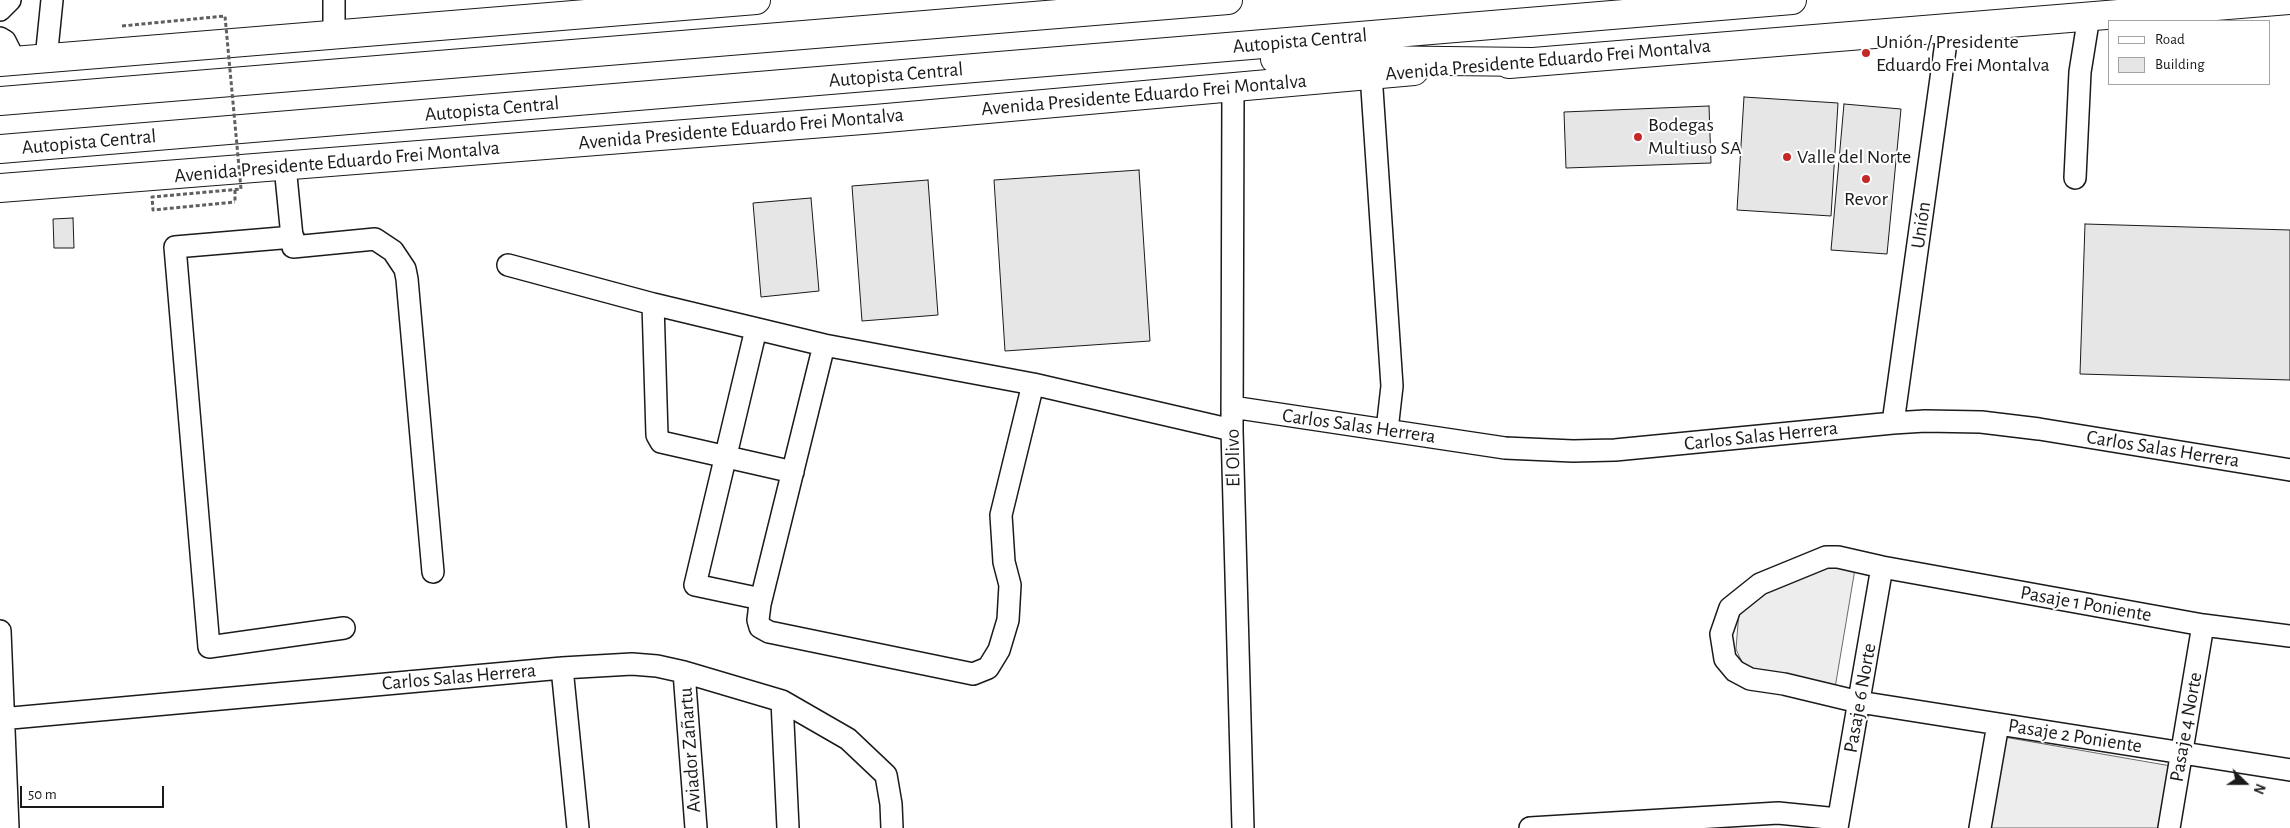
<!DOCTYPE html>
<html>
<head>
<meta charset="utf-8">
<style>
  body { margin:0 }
  #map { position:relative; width:2290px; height:828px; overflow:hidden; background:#fff; font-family:"Alegreya Sans",sans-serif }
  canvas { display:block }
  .legend { position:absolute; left:2108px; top:20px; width:162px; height:65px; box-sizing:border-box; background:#fff; border:1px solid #a3a3a3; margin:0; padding:6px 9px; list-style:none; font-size:15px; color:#1a1a1a }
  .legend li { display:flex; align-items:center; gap:10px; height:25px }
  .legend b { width:25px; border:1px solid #a3a3a3 }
  .north { position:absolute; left:2220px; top:758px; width:50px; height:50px; -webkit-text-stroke:4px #fff; paint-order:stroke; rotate:112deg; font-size:14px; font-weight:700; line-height:20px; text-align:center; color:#1a1a1a }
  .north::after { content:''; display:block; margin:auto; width:18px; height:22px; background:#1a1a1a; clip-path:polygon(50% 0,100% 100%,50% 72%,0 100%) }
  .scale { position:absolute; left:20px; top:786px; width:144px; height:22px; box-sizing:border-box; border:2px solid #1a1a1a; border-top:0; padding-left:6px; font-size:15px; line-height:18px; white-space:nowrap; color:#1a1a1a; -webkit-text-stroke:4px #fff; paint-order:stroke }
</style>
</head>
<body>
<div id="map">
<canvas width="2290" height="828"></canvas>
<ul class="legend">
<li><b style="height:6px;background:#fff"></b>Road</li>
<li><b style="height:14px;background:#e6e6e6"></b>Building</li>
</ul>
<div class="north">N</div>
<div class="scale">50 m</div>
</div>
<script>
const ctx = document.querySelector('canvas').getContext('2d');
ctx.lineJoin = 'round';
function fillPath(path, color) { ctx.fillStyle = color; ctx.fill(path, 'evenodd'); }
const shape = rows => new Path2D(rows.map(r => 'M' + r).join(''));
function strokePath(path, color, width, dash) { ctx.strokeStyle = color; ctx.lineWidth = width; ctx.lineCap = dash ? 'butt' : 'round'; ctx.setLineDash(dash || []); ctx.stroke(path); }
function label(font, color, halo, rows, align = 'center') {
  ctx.font = font + ' "Alegreya Sans",sans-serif'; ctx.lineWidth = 4; ctx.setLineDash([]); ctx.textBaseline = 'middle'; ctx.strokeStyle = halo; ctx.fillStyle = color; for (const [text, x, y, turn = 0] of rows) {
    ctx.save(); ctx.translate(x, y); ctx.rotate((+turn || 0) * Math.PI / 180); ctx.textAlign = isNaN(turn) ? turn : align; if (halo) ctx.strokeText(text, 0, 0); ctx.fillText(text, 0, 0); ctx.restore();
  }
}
const built = shape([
  [1820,563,1855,569,1835,688,1745,669,1736,649,1739,611,1763,587,1820,563],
  [2004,737,2171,766,2160,828,1989,828,2004,737]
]);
fillPath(built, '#ededed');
strokePath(built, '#6a6a6a', 1);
const building = shape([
  [1744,97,1838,103,1831,216,1737,210,1744,97],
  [1844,104,1901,109,1887,254,1831,250,1844,104],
  [1709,106,1711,163,1566,168,1564,112,1709,106],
  [1139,170,1150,341,1005,351,994,180,1139,170],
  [928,180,938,315,862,321,852,186,928,180],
  [811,198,819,291,761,297,753,203,811,198],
  [73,218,74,248,54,248,53,219,73,218],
  [2085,224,2290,230,2290,380,2080,374,2085,224]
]);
fillPath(building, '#e6e6e6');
strokePath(building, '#1a1a1a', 1);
const minor = shape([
  [0,10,10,0],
  [334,36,334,0],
  [0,38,5,41,15,61],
  [46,59,52,0],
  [1371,74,1392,386,1387,430],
  [1233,88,1232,430,1243,828],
  [285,166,293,247,375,239,393,251,405,269,407,279,433,572],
  [2075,178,2080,72,2089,16],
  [293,237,175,247,209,647,344,628],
  [508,265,653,304,824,345,1033,384,1232,430],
  [653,304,657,435,661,442,793,472],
  [756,329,695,585,761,599],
  [824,345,760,604,758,620,760,627,769,632,973,674,988,668,999,650,1008,620,1010,585,1004,562,1001,515,1033,384],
  [1232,407,1505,448,1573,451,1615,450,1893,423,1925,421,1981,422,2039,429,2290,470],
  [1893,423,1948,28],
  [0,631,8,828],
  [2290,636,2203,625,1882,567,1838,557,1826,557,1760,584,1730,608,1721,634,1725,659,1735,671,1750,679,1784,684,1859,702,2290,770],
  [562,668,578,828],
  [684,672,696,828],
  [782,701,788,828],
  [0,719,562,668,632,664,657,666,684,672,782,701,848,739,886,775,891,804,892,828],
  [1530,828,1778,813,1838,819],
  [1837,828,1882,567],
  [1980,828,1998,724],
  [2169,828,2203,625]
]);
const major = shape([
  [0,62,756,0],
  [1509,64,2289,0],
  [0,188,875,119,1414,71]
]);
const highway = shape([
  [1275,59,1532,62],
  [0,101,1228,0],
  [0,149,1792,0]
]);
strokePath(minor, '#1a1a1a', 24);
strokePath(major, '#1a1a1a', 30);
strokePath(highway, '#1a1a1a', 30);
strokePath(shape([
  [235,190,235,202]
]), '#5f5f5f', 3, [4, 2.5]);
strokePath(minor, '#fff', 21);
strokePath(major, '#fff', 28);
strokePath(highway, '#fff', 28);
strokePath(shape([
  [122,26,225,16,241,189,152,197,153,210,235,202]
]), '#5f5f5f', 3, [4, 2.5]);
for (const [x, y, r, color] of [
  [1866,53,5,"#c62828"],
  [1638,137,5,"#c62828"],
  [1787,157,5,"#c62828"],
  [1866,179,5,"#c62828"]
]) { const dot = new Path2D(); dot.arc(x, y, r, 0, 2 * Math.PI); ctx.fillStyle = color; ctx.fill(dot); strokePath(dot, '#fff', 2); }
label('20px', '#1a1a1a', '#fff', [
  ["Autopista Central",1300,41,-5],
  ["Avenida Presidente Eduardo Frei Montalva",1548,60,-5],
  ["Autopista Central",896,75,-5],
  ["Avenida Presidente Eduardo Frei Montalva",1144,95,-5],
  ["Autopista Central",492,109,-5],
  ["Avenida Presidente Eduardo Frei Montalva",741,129,-5],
  ["Autopista Central",89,142,-5],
  ["Avenida Presidente Eduardo Frei Montalva",337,162,-5],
  ["Unión",1921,225,-82],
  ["Carlos Salas Herrera",1359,426,8],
  ["Carlos Salas Herrera",1761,436,-6],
  ["Carlos Salas Herrera",2163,449,9],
  ["El Olivo",1233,458,-91],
  ["Pasaje 1 Poniente",2086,604,10],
  ["Carlos Salas Herrera",459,677,-5],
  ["Pasaje 6 Norte",1860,698,-80],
  ["Pasaje 4 Norte",2186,727,-80],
  ["Pasaje 2 Poniente",2075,736,9],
  ["Aviador Zañartu",690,750,-94]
]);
label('20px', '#1a1a1a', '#fff', [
  ["Unión / Presidente",1876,42],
  ["Eduardo Frei Montalva",1876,65],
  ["Bodegas",1648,125],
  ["Multiuso SA",1648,148],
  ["Valle del Norte",1797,157],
  ["Revor",1866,199,"center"]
], 'left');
</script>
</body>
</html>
